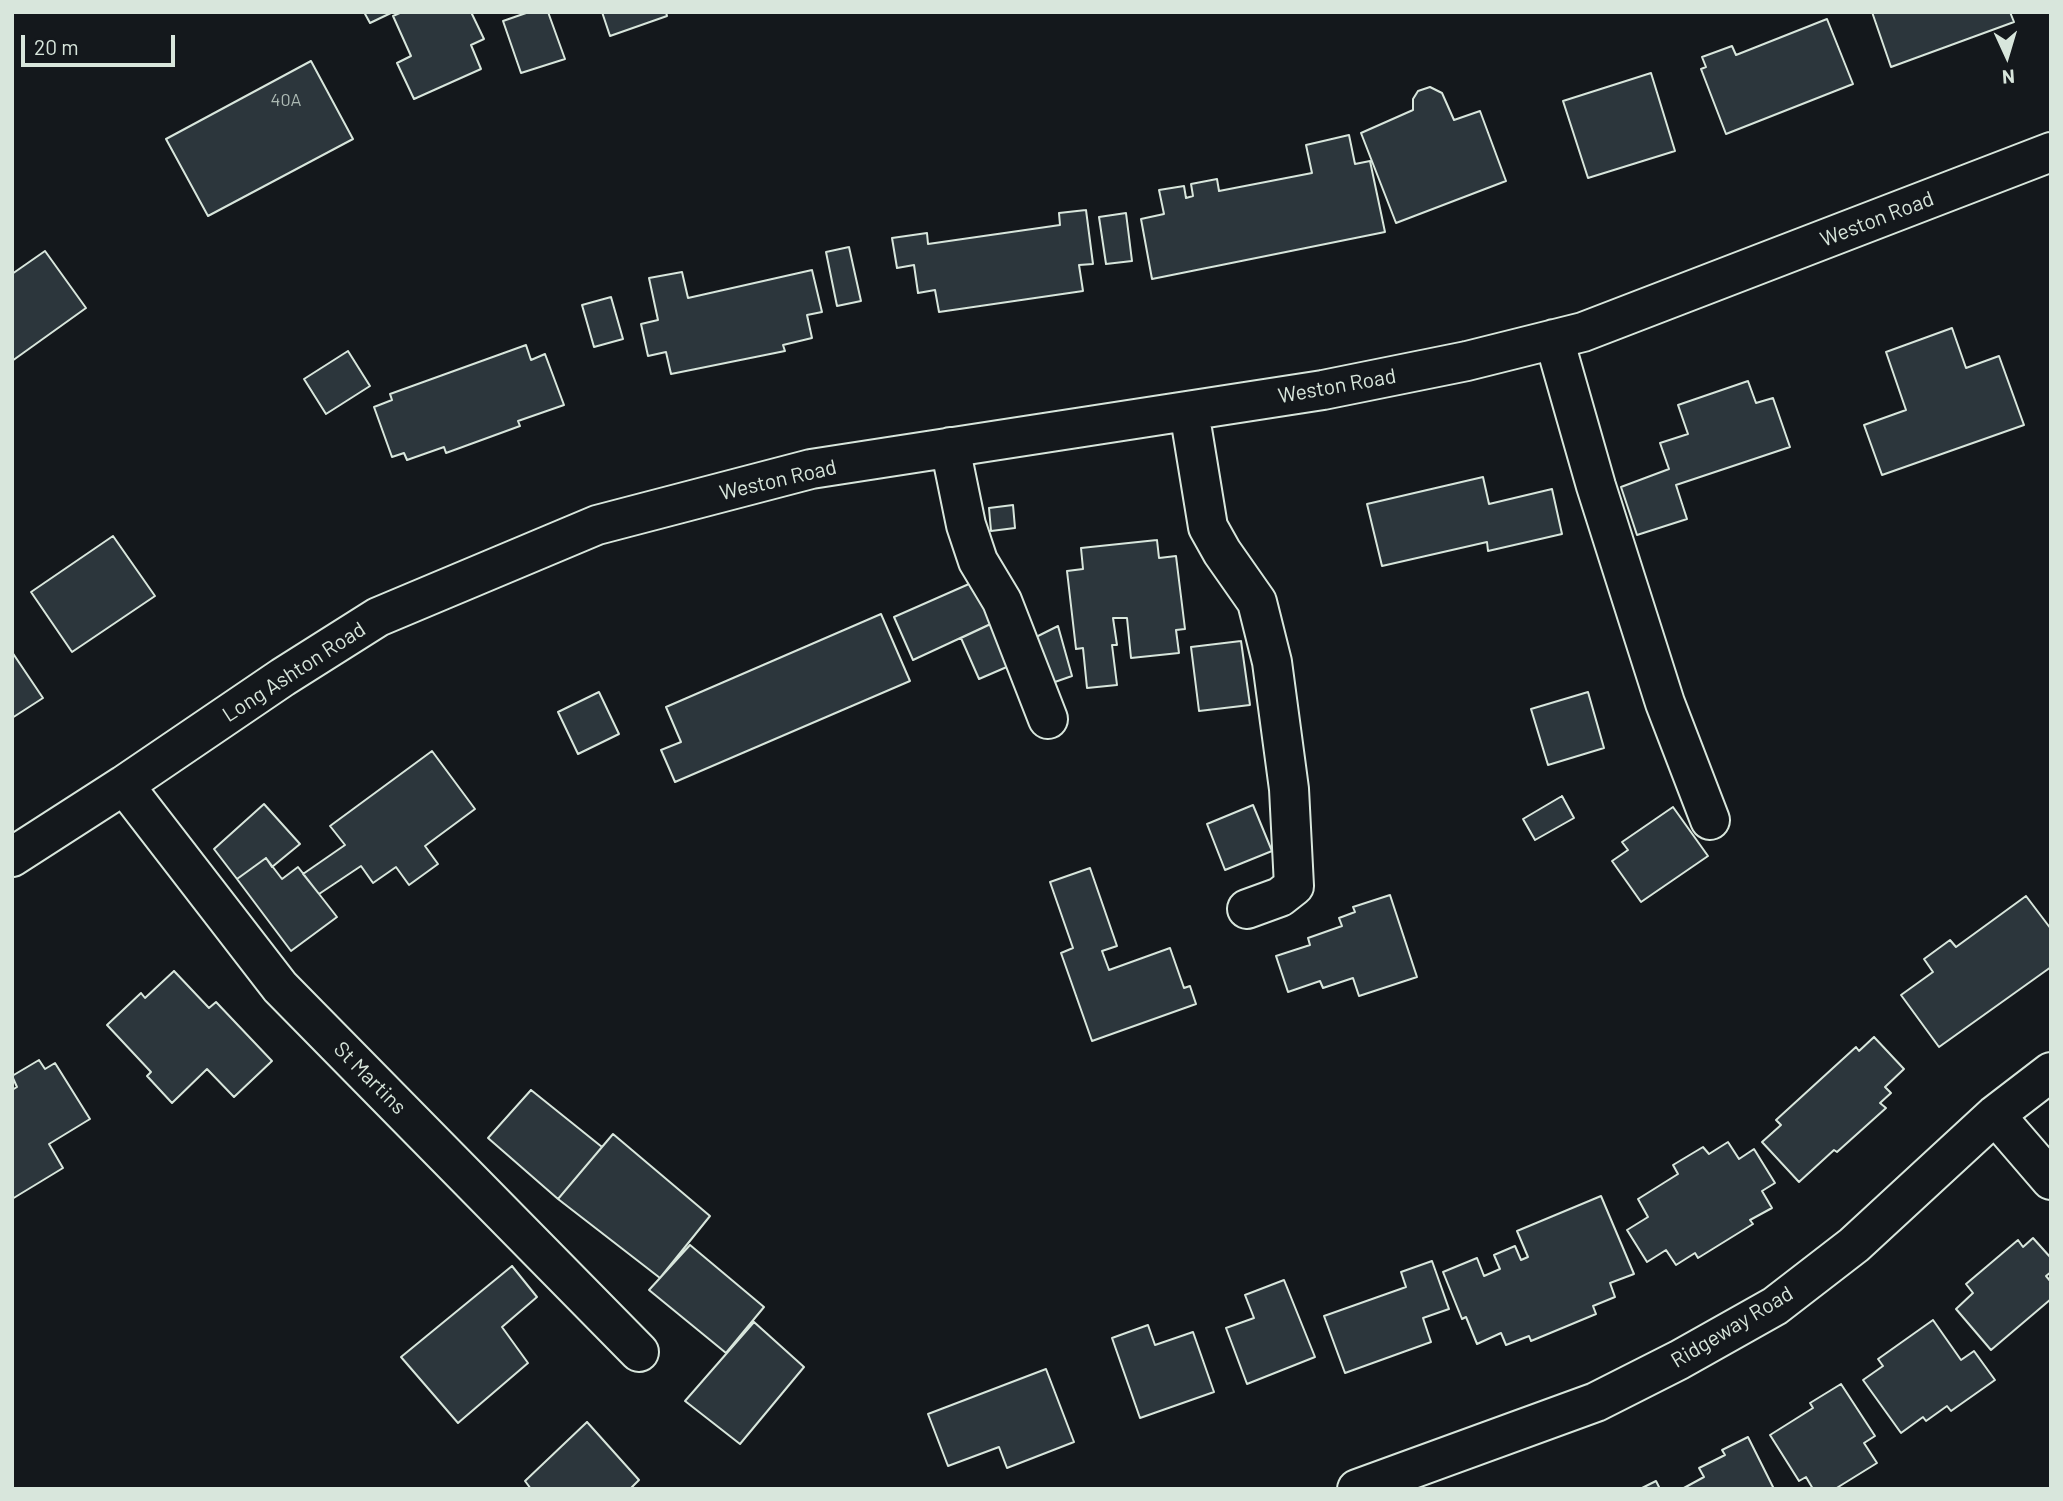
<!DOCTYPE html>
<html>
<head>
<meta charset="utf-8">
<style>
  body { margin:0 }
  #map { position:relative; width:2063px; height:1501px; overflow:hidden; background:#14181c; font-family:Barlow,sans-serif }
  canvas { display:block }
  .frame { position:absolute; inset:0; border:14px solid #d8e6dc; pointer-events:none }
  .north { position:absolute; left:1972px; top:21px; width:70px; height:70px; -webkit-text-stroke:5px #14181c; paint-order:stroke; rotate:176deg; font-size:19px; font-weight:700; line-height:28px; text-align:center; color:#d8e6dc }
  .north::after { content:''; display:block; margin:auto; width:24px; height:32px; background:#d8e6dc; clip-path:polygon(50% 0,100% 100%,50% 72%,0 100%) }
  .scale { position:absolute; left:21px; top:35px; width:154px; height:32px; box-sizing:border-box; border:4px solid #d8e6dc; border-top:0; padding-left:9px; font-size:21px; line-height:24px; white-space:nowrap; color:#d8e6dc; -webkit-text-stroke:5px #14181c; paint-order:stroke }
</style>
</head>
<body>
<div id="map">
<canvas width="2063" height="1501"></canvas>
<div class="frame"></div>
<div class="north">N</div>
<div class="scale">20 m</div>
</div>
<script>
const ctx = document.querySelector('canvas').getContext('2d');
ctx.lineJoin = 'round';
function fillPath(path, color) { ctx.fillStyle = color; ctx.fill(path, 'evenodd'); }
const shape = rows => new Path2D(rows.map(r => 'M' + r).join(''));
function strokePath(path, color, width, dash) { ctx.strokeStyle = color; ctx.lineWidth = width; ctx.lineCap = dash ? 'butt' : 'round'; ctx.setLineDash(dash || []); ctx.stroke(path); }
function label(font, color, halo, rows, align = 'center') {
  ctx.font = font + ' Barlow,sans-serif'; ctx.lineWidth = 5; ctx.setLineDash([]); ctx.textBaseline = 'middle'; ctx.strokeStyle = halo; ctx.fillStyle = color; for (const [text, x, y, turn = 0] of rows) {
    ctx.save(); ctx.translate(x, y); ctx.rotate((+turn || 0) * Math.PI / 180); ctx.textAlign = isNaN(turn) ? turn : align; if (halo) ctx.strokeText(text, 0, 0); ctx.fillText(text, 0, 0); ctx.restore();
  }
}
const building = shape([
  [364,12,393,12,370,23,364,12],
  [402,12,471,12,484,39,471,45,481,69,414,99,397,63,411,56,393,16,402,12],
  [529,12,548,12,565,59,521,73,503,21,529,12],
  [602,12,666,12,667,16,610,36,602,12],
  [1872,12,2010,12,2014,22,1891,67,1872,12],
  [1827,19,1853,84,1726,134,1701,69,1706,67,1702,57,1732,46,1736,55,1827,19],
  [311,61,353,139,208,216,166,139,311,61],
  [1651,73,1675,151,1588,178,1563,101,1651,73],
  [1430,87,1442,93,1454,120,1480,111,1506,181,1396,223,1361,133,1413,110,1413,99,1418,91,1430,87],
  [1349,135,1355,164,1370,161,1385,232,1152,279,1141,219,1164,214,1159,190,1184,186,1186,198,1193,196,1191,184,1217,179,1219,191,1312,173,1306,145,1349,135],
  [1086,210,1093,264,1079,265,1083,291,939,312,935,290,918,293,914,265,897,268,892,238,927,233,928,244,1060,225,1059,213,1086,210],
  [1126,213,1132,261,1106,264,1099,217,1126,213],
  [849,247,861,301,837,306,826,252,849,247],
  [45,251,86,308,12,361,12,274,45,251],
  [812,270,822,312,807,315,812,338,783,345,785,351,671,374,666,352,648,356,641,324,658,320,649,278,682,272,688,298,812,270],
  [611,297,623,339,594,347,582,305,611,297],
  [1952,328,1966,368,1999,356,2024,425,1882,475,1864,425,1906,410,1886,352,1952,328],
  [526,345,531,360,545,354,564,405,518,421,520,426,446,453,444,447,407,460,404,453,392,457,374,407,392,400,390,394,526,345],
  [348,351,370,386,326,414,304,379,348,351],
  [1748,381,1756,403,1773,398,1790,447,1676,485,1687,519,1637,535,1621,487,1669,469,1660,443,1688,434,1678,405,1748,381],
  [1483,477,1489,504,1552,489,1562,534,1488,551,1487,542,1382,566,1367,504,1483,477],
  [1013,505,1015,528,991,531,989,508,1013,505],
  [113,536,155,596,72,652,31,592,113,536],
  [1157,540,1159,558,1176,556,1185,629,1176,630,1179,653,1131,658,1127,618,1113,618,1117,645,1112,645,1117,685,1087,688,1083,648,1076,649,1067,571,1083,569,1081,548,1157,540],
  [978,580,997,621,913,660,894,617,978,580],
  [881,614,910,681,675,782,661,750,681,742,666,707,881,614],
  [997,621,1016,663,979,679,961,638,997,621],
  [1058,626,1072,676,1052,683,1034,638,1058,626],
  [1241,641,1250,705,1199,711,1191,647,1241,641],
  [12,652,43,698,12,718,12,652],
  [599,692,619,734,578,754,558,712,599,692],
  [1588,692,1604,748,1548,765,1531,709,1588,692],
  [432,751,475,809,425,846,438,864,409,885,396,867,373,883,361,866,319,894,303,874,345,845,330,826,432,751],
  [1562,796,1574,818,1535,840,1523,819,1562,796],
  [264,804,300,844,272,867,266,858,237,879,214,849,264,804],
  [1253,805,1272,851,1225,870,1207,824,1253,805],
  [1673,807,1708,856,1641,902,1612,861,1628,850,1622,842,1673,807],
  [266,858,282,879,298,867,337,917,291,951,237,879,266,858],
  [1090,868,1117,946,1102,951,1109,970,1170,948,1184,988,1190,986,1196,1004,1092,1041,1061,953,1073,948,1050,882,1090,868],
  [1390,895,1417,977,1359,996,1353,978,1323,988,1320,981,1288,992,1276,956,1310,945,1308,938,1342,926,1339,918,1355,912,1353,907,1390,895],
  [2026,896,2051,929,2051,967,1939,1047,1901,995,1933,972,1924,959,1950,940,1956,947,2026,896],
  [174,971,209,1008,216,1002,272,1061,234,1097,207,1069,172,1103,147,1076,151,1072,107,1025,141,993,145,998,174,971],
  [1874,1037,1904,1069,1885,1087,1891,1093,1880,1103,1886,1108,1837,1152,1834,1150,1799,1182,1762,1142,1781,1125,1776,1120,1856,1047,1859,1051,1874,1037],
  [39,1060,45,1069,55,1063,90,1119,49,1144,63,1168,12,1199,12,1090,17,1087,12,1076,39,1060],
  [531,1090,602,1147,558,1199,488,1138,531,1090],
  [613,1134,710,1216,660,1278,558,1199,613,1134],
  [1728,1142,1739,1159,1754,1149,1775,1183,1762,1191,1772,1208,1750,1220,1753,1224,1698,1258,1695,1253,1676,1265,1666,1250,1647,1262,1627,1230,1648,1217,1638,1199,1678,1174,1673,1165,1703,1147,1709,1154,1728,1142],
  [1601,1196,1634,1274,1610,1283,1615,1297,1593,1306,1596,1314,1531,1341,1529,1336,1506,1345,1501,1333,1477,1344,1466,1317,1462,1319,1443,1272,1477,1258,1484,1276,1500,1269,1494,1255,1515,1246,1521,1260,1528,1257,1517,1231,1601,1196],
  [2033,1238,2051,1258,2051,1272,2046,1276,2051,1282,2051,1299,1991,1350,1956,1309,1973,1293,1966,1284,2018,1240,2023,1247,2033,1238],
  [690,1245,764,1307,726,1353,649,1290,690,1245],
  [1432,1261,1449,1309,1423,1318,1431,1342,1345,1373,1324,1316,1406,1287,1401,1272,1432,1261],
  [512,1266,537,1297,502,1327,528,1363,458,1423,401,1357,512,1266],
  [1284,1280,1315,1357,1247,1384,1226,1328,1254,1318,1245,1295,1284,1280],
  [1933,1320,1961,1360,1974,1351,1995,1380,1951,1411,1947,1406,1926,1421,1923,1417,1901,1433,1863,1380,1883,1366,1878,1359,1933,1320],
  [754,1322,804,1367,740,1444,685,1401,754,1322],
  [1148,1325,1155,1345,1193,1332,1214,1392,1140,1418,1112,1338,1148,1325],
  [1046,1369,1074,1442,1007,1468,999,1447,948,1466,928,1414,1046,1369],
  [1841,1384,1875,1436,1864,1443,1877,1463,1835,1489,1813,1489,1806,1477,1799,1481,1770,1435,1813,1408,1810,1403,1841,1384],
  [587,1422,639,1480,630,1489,531,1489,525,1481,587,1422],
  [1748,1437,1774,1489,1682,1489,1704,1477,1699,1468,1725,1455,1722,1450,1748,1437],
  [1656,1481,1660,1489,1640,1489,1656,1481]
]);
fillPath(building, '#2c363c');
strokePath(building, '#d8e6dc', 2);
const minor = shape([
  [1554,339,1596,486,1665,703,1710,820],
  [1189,411,1208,527,1222,552,1257,602,1272,662,1289,789,1294,886,1280,897,1247,909],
  [950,447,966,525,978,561,1002,601,1048,719],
  [124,785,280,987,639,1352],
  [12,857,124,785,283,677,378,617,597,525,811,469,1323,390,1467,361,1583,332,2051,152],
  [1995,1115,2051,1180],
  [1357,1489,1596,1402,1679,1360,1775,1306,1854,1245,1995,1115,2051,1072]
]);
strokePath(minor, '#d8e6dc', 42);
strokePath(minor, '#14181c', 38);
label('18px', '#adbab4', null, [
  ["40A",286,100]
]);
label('21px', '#d8e6dc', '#14181c', [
  ["Weston Road",1877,219,-21],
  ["Weston Road",1337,386,-10],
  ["Weston Road",778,480,-13],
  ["Long Ashton Road",294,672,-33],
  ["St Martins",370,1078,45],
  ["Ridgeway Road",1732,1327,-31]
]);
</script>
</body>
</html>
